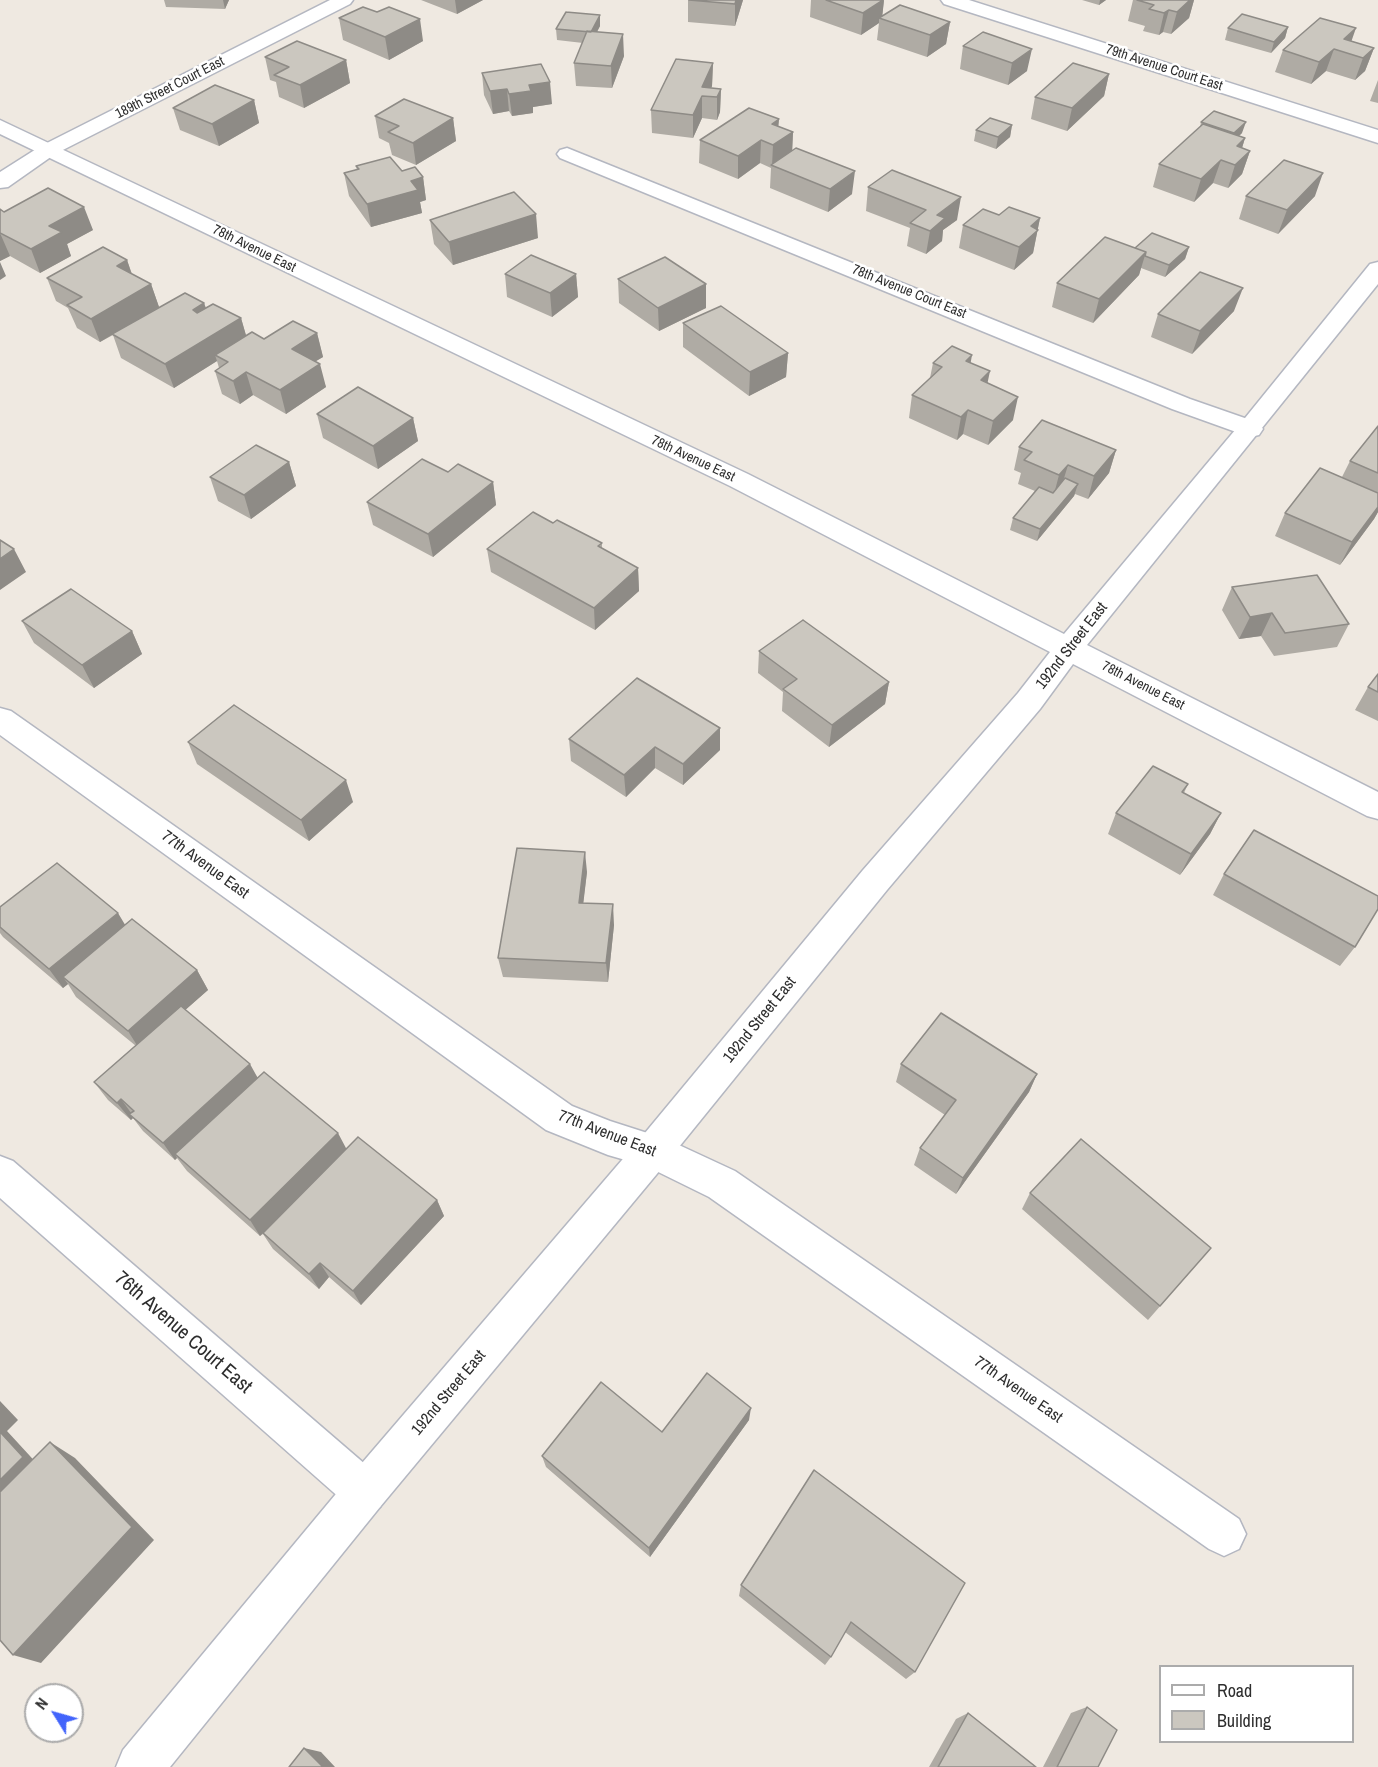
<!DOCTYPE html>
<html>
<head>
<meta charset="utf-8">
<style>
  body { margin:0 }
  #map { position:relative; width:1378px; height:1767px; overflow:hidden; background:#efe9e1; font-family:"Archivo Narrow",sans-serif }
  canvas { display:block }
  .legend { position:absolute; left:1159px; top:1665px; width:195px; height:78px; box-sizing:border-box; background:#fff; border:2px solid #ababab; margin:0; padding:8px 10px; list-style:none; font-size:18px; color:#2e2e2e }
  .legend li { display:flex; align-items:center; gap:12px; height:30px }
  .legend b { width:30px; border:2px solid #ababab }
  .north { position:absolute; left:24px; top:1683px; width:60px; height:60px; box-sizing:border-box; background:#fff; border:2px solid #ababab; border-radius:50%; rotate:307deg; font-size:16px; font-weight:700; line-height:24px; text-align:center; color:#2e2e2e }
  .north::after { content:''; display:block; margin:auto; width:21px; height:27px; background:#4264fb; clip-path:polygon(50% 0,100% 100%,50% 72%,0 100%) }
</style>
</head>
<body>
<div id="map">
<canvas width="1378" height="1767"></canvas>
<ul class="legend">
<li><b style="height:8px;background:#fff"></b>Road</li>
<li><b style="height:16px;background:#cbc7bf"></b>Building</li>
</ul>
<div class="north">N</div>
</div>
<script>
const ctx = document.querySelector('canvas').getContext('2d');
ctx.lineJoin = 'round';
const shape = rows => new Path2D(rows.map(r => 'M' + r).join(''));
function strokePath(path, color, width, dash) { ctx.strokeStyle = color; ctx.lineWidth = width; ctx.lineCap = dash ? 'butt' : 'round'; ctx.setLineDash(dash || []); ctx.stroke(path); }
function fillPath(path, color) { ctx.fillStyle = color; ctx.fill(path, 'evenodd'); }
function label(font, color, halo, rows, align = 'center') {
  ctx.font = font + ' "Archivo Narrow",sans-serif'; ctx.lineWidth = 5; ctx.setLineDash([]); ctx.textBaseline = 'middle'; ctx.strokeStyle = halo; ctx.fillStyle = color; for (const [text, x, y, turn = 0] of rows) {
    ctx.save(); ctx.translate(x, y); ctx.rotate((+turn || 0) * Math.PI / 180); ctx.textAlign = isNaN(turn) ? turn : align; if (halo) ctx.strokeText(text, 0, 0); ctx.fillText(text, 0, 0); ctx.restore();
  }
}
const minor = shape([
  [330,0,353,0,350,4,55,154,8,187,0,188,0,172,41,146,330,0],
  [941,0,969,0,1378,130,1378,143,944,4,941,0],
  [567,148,1190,399,1259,423,1263,429,1259,435,1250,437,1172,409,560,158,557,154,560,150,567,148],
  [0,708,11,711,572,1106,610,1121,666,1139,735,1171,1239,1519,1246,1534,1239,1549,1224,1556,1209,1549,709,1197,646,1166,608,1155,546,1130,0,735,0,708],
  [0,1156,13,1161,380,1477,387,1492,380,1507,365,1514,350,1507,0,1198,0,1156]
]);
const tertiary = shape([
  [0,120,748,474,1064,634,1241,423,1370,264,1378,262,1378,284,1087,645,1378,792,1378,819,1367,816,1073,664,1040,709,887,890,666,1163,380,1507,170,1767,116,1767,123,1750,350,1477,640,1139,863,870,1018,693,1050,652,730,486,0,134,0,120]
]);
strokePath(minor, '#b4b7c1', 3);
strokePath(tertiary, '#b4b7c1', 3);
fillPath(minor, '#fff');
fillPath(tertiary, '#fff');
fillPath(shape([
  [164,0,229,0,225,9,166,7],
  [421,0,483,0,457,14],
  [688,0,743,0,735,26,688,22],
  [811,0,884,0,882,16,950,22,946,44,927,57,877,40,879,23,861,35,810,17],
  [1082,0,1106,0,1099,5],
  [1133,0,1194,0,1189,18,1171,34,1163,32,1159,35,1143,31,1145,26,1128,21],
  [600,15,600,26,597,32,624,56,612,88,576,86,574,63,583,43,557,40,556,29],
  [339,18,423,41,389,60,343,40],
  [1288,27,1285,38,1271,53,1225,40,1228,28],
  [983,32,1027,71,1008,85,960,69,963,46],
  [1351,41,1374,48,1365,71,1355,80,1326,71,1311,84,1275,72,1283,50],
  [265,57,346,60,350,83,304,108,279,97,276,82,270,80],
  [713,63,712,86,711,88,721,89,720,112,717,120,702,118,693,138,652,133,651,110],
  [482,73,552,104,533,107,533,113,512,116,509,111,493,114,484,95],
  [1109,74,1104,96,1067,131,1031,119,1035,97],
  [1378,80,1378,103,1370,101],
  [254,100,259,123,219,146,180,130,173,108],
  [375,116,453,118,456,141,416,165,392,155,389,143,379,138],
  [779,119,778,126,793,132,792,151,852,194,828,212,770,188,771,168,760,163,738,179,699,163,700,140],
  [1201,122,1242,133,1239,136,1245,138,1242,148,1250,151,1242,174,1228,188,1213,183,1194,202,1153,187,1159,164,1200,128],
  [1012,125,1010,137,996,149,974,141,976,130],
  [356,166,402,171,423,177,426,200,420,202,422,213,371,227,349,196,344,173,357,170],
  [868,187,957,220,943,230,942,241,926,254,907,246,910,228,866,211],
  [1246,196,1315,196,1278,234,1239,219],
  [0,209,4,212,93,230,67,244,71,256,40,273,10,256,0,261],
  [999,215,1040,218,1033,253,1014,270,959,248,963,225],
  [430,220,538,238,453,265,434,244],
  [1189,247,1185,259,1165,277,1141,268,1139,275,1093,323,1052,307,1057,283,1135,248],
  [127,260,132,274,151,284,159,307,204,303,206,308,241,318,246,336,264,339,317,333,323,357,315,361,326,387,286,414,253,395,240,404,222,394,215,371,219,368,217,361,174,388,121,358,113,335,100,342,77,328,68,308,56,301,47,278],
  [505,274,576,274,578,297,552,317,507,297],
  [618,279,706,308,659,331,619,303],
  [1234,311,1192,354,1151,337,1158,314],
  [683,323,788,353,786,377,749,396,683,347],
  [933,363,971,363,988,383,1013,420,988,445,963,434,957,440,909,418,912,395,930,378],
  [317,414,413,418,418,441,378,469,323,438],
  [1378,426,1378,512,1374,519,1340,565,1275,536,1285,513,1342,477,1350,461],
  [1019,447,1116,450,1109,473,1088,499,1075,494,1074,496,1037,541,1010,530,1013,518,1035,491,1018,484,1021,473,1014,470],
  [289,462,296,486,251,519,218,501,210,477],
  [448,472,493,482,496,505,433,557,373,525,367,502],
  [553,523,602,543,602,549,638,568,639,591,595,630,491,572,487,549],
  [1232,587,1349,624,1337,647,1274,656,1261,636,1239,639,1222,610],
  [22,621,132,631,142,654,94,688,34,643],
  [759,651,889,682,885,704,829,747,782,711,783,692,758,673],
  [1378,674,1378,721,1355,710,1368,687],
  [720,728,720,750,683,785,655,768,626,797,571,761,569,739],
  [188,742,353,802,309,841,197,764],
  [1188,784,1184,793,1221,813,1210,834,1180,875,1108,834,1116,813],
  [587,872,583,903,614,925,608,982,503,977,498,958],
  [1224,874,1355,947,1340,966,1213,895],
  [0,907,125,925,197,970,208,990,185,1010,257,1077,346,1149,437,1200,444,1216,361,1305,329,1277,319,1289,273,1249,263,1234,260,1236,187,1171,177,1158,175,1160,143,1131,133,1118,131,1120,108,1100,94,1082,136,1046,76,997,68,984,63,988,3,937,0,933],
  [901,1064,1037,1074,1029,1092,956,1194,914,1165,920,1148,945,1115,896,1082],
  [1030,1193,1211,1248,1148,1320,1022,1209],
  [749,1420,650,1557,546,1467,542,1456,662,1432],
  [814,1470,915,1672,906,1679,845,1632,831,1657,825,1665,739,1596,741,1585],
  [1087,1707,1098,1767,1043,1767,1071,1713],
  [968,1713,1036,1767,929,1767,956,1719]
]), '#afaba4');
fillPath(shape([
  [223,0,229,0,225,9],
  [455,0,483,0,457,14],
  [736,0,743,0,735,26,735,4],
  [884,0,882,19,879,18,879,23,861,35,863,13],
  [1100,0,1106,0,1099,5],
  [1190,0,1194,0,1189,18,1171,34,1177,12],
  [1169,10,1163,32,1159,35,1164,13],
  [600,15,600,26,591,43,591,32],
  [420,19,423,41,389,60,385,37],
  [950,22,946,44,927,57,930,35],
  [1288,27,1285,38,1271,53,1274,42],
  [1356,28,1348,51,1344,39],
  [623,34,624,56,612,88,611,66],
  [1374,48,1365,71,1355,80,1363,58],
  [1032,49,1027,71,1008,85,1012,63],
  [1334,49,1326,71,1311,84,1319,62],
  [346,60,350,83,304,108,300,85],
  [713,63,712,86,708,96,702,96,702,118,693,138,693,115,702,87],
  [1109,74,1104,96,1067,131,1072,108],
  [550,82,552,104,533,107,533,113,512,116,509,94,529,85],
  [507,89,509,111,493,114,490,91],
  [721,89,720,112,717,120,717,97],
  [254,100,259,123,219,146,212,124],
  [453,118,456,141,416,165,413,143],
  [779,119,777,142,772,124],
  [1246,122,1242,133,1230,144,1234,133],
  [1012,125,1010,137,996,149,998,137],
  [793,132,792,155,772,166,773,145],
  [1245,138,1238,161,1237,146],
  [761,140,760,163,738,179,738,156],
  [1250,151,1242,174,1228,188,1235,165],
  [1221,160,1213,183,1194,202,1201,179],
  [855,171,852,194,828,212,830,189],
  [1323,173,1315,196,1278,234,1287,210],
  [423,177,426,200,420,202,422,213,371,227,367,204,411,181],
  [961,197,957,220,943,230,942,241,926,254,930,231,937,215],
  [84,207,93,230,67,244,71,256,40,273,31,249,49,226],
  [536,214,538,238,453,265,449,242],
  [1040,218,1033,253,1014,270,1019,247,1031,226],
  [0,233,10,256,0,261],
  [1189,247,1185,259,1165,277,1169,265],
  [1146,252,1139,275,1093,323,1099,299],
  [127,260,135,284,117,266],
  [0,262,6,276,0,280],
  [576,274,578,297,552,317,550,293],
  [151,284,159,307,100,342,91,319],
  [706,284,706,308,659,331,658,308],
  [1243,288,1234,311,1192,354,1200,331],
  [204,303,212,327,193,310],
  [241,318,248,342,215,355,217,361,174,388,165,364],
  [317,333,323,357,298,372,292,349],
  [788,353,786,377,749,396,750,372],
  [972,355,968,378,966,361],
  [320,364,326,387,286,414,280,390],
  [990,371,985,395,981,380],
  [246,372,253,395,240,404,233,381],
  [1018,397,1013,420,988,445,993,421],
  [968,410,963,434,957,440,961,417],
  [413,418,418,441,378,469,373,446],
  [1116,450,1109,473,1088,499,1094,476],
  [289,462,296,486,251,519,244,495],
  [1068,465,1061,488,1053,498,1059,475],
  [493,482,496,505,433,557,428,534],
  [1078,484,1074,496,1037,541,1040,529],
  [1378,507,1378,512,1374,519,1340,565,1352,542],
  [14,549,26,572,0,590,0,559],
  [638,568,639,591,595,630,594,608],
  [1272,613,1261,636,1239,639,1250,617],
  [132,631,142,654,94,688,82,665],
  [889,682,885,704,829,747,832,725],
  [720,728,720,750,683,785,683,764],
  [655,747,655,768,626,797,624,775],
  [346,780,353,802,309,841,301,820],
  [1221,813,1210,834,1180,875,1191,854],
  [585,852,587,872,581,923,579,903],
  [613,904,614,925,608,982,606,963],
  [118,913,130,933,63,977,68,984,63,988,49,969],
  [197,970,208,990,140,1050,128,1031],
  [250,1064,260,1082,175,1154,177,1158,175,1160,163,1143],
  [1037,1074,1029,1092,956,1194,963,1178],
  [121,1099,134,1117,129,1114,133,1118,131,1120,117,1103],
  [338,1133,347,1150,260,1236,250,1220],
  [437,1200,444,1216,361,1305,353,1291],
  [320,1263,329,1277,319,1289,309,1274],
  [0,1401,18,1420,7,1431,41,1468,0,1509],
  [751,1408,749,1420,650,1557,649,1548],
  [50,1442,75,1458,154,1540,41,1663,13,1655],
  [304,1748,321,1752,335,1767,323,1767]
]), '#8e8b86');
const building = shape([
  [689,0,736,0,735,4,689,0],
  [826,0,883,0,863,13,826,0],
  [1137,0,1190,0,1177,12,1169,10,1164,13,1149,9,1154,5,1137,0],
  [900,5,950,22,930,35,879,18,900,5],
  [363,7,377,12,389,7,420,19,385,37,339,18,363,7],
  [566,12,600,15,591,32,556,29,566,12],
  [1242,14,1288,27,1274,42,1228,28,1242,14],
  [1320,18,1356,28,1344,39,1374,48,1363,58,1334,49,1319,62,1283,50,1320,18],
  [587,31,623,34,611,66,574,63,587,31],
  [983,32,1032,49,1012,63,963,46,983,32],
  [297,41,346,60,300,85,274,75,289,67,265,57,297,41],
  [676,59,713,63,702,87,721,89,717,97,702,96,693,115,651,110,676,59],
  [1073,63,1109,74,1072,108,1035,97,1073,63],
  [541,64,550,82,529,85,531,91,509,94,507,89,490,91,482,73,541,64],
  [215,85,254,100,212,124,173,108,215,85],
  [404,99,453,118,413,143,388,132,399,126,375,116,404,99],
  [749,108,779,119,772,124,793,132,773,145,761,140,738,156,700,140,749,108],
  [1214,111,1246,122,1234,133,1201,122,1214,111],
  [990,118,1012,125,998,137,976,130,990,118],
  [1203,124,1245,138,1237,146,1250,151,1235,165,1221,160,1201,179,1159,164,1203,124],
  [796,148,855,171,830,189,771,165,796,148],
  [390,157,402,171,415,167,423,177,411,181,418,190,367,204,344,173,359,169,356,166,390,157],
  [1284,160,1323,173,1287,210,1246,196,1284,160],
  [892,170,961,197,937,215,945,218,930,231,910,223,926,210,868,187,892,170],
  [48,188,84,207,49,226,62,232,31,249,0,233,0,209,4,212,48,188],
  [514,192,536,214,449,242,430,220,514,192],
  [1009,207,1040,218,1031,226,1038,230,1019,247,963,225,983,209,999,215,1009,207],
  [1152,233,1189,247,1169,265,1145,256,1146,252,1135,248,1152,233],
  [1105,237,1146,252,1099,299,1057,283,1105,237],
  [103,247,127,260,117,266,151,284,91,319,67,305,82,297,47,278,103,247],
  [531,255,576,274,550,293,505,274,531,255],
  [665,257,706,284,658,308,618,279,665,257],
  [1200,272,1243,288,1200,331,1158,314,1200,272],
  [185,293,204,303,193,310,197,313,213,304,241,318,165,364,112,334,185,293],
  [721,306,788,353,750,372,683,323,721,306],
  [293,321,317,333,292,349,320,364,280,390,246,372,233,381,215,371,228,362,215,355,252,332,264,339,293,321],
  [952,346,972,355,966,361,990,371,981,380,1018,397,993,421,968,410,961,417,912,395,942,367,933,363,952,346],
  [358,387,413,418,373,446,317,414,358,387],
  [1042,420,1116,450,1094,476,1068,465,1059,475,1024,460,1032,452,1019,447,1042,420],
  [1378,426,1378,473,1350,461,1378,426],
  [256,445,289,462,244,495,210,477,256,445],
  [422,459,448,472,458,464,493,482,428,534,367,502,422,459],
  [1320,468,1378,493,1378,507,1352,542,1285,513,1320,468],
  [1065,478,1078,484,1040,529,1013,518,1039,487,1053,493,1065,478],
  [533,512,553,523,557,520,602,543,598,546,638,568,594,608,487,549,533,512],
  [0,540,14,549,0,559,0,540],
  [1317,575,1349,624,1285,633,1272,613,1250,617,1232,587,1317,575],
  [71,589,132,631,82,665,22,621,71,589],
  [803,620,889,682,832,725,783,689,797,679,759,651,803,620],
  [1378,674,1378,692,1368,687,1378,674],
  [637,678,720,728,683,764,655,747,624,775,569,739,637,678],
  [234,705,346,780,301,820,188,742,234,705],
  [1153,766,1188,784,1182,792,1221,813,1191,854,1116,813,1153,766],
  [1254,830,1378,896,1378,909,1355,947,1224,874,1254,830],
  [517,848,585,852,579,903,613,904,606,963,498,958,517,848],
  [57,863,118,913,49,969,0,927,0,907,57,863],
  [132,919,197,970,128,1031,63,977,132,919],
  [181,1006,250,1064,163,1143,129,1114,134,1111,121,1099,117,1103,94,1082,181,1006],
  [941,1013,1037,1074,963,1178,920,1148,956,1100,901,1064,941,1013],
  [264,1072,338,1133,250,1220,175,1154,264,1072],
  [358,1137,437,1200,353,1291,320,1263,309,1274,263,1233,358,1137],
  [1081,1139,1211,1248,1160,1306,1030,1193,1081,1139],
  [707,1373,751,1408,649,1548,542,1456,601,1382,662,1432,707,1373],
  [0,1432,23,1457,0,1480,0,1432],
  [50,1442,132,1527,13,1655,0,1640,0,1492,50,1442],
  [814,1470,965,1583,915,1672,851,1622,831,1657,741,1585,814,1470],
  [1087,1707,1117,1730,1098,1767,1057,1767,1087,1707],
  [968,1713,1036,1767,938,1767,968,1713],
  [304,1748,323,1767,289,1767,304,1748]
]);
fillPath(building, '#cbc7bf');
strokePath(building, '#8e8b86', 1.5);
label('14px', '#2e2e2e', '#fff', [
  ["79th Avenue Court East",1164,68,18],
  ["189th Street Court East",170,88,-27],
  ["78th Avenue East",254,249,26],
  ["78th Avenue Court East",909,292,22],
  ["78th Avenue East",693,459,25],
  ["78th Avenue East",1143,686,27]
]);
label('16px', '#2e2e2e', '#fff', [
  ["192nd Street East",1072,646,-52],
  ["77th Avenue East",205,865,36],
  ["192nd Street East",760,1020,-51],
  ["77th Avenue East",607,1134,21],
  ["77th Avenue East",1018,1390,35],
  ["192nd Street East",449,1393,-50]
]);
label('20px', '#2e2e2e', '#fff', [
  ["76th Avenue Court East",183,1333,41]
]);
</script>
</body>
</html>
